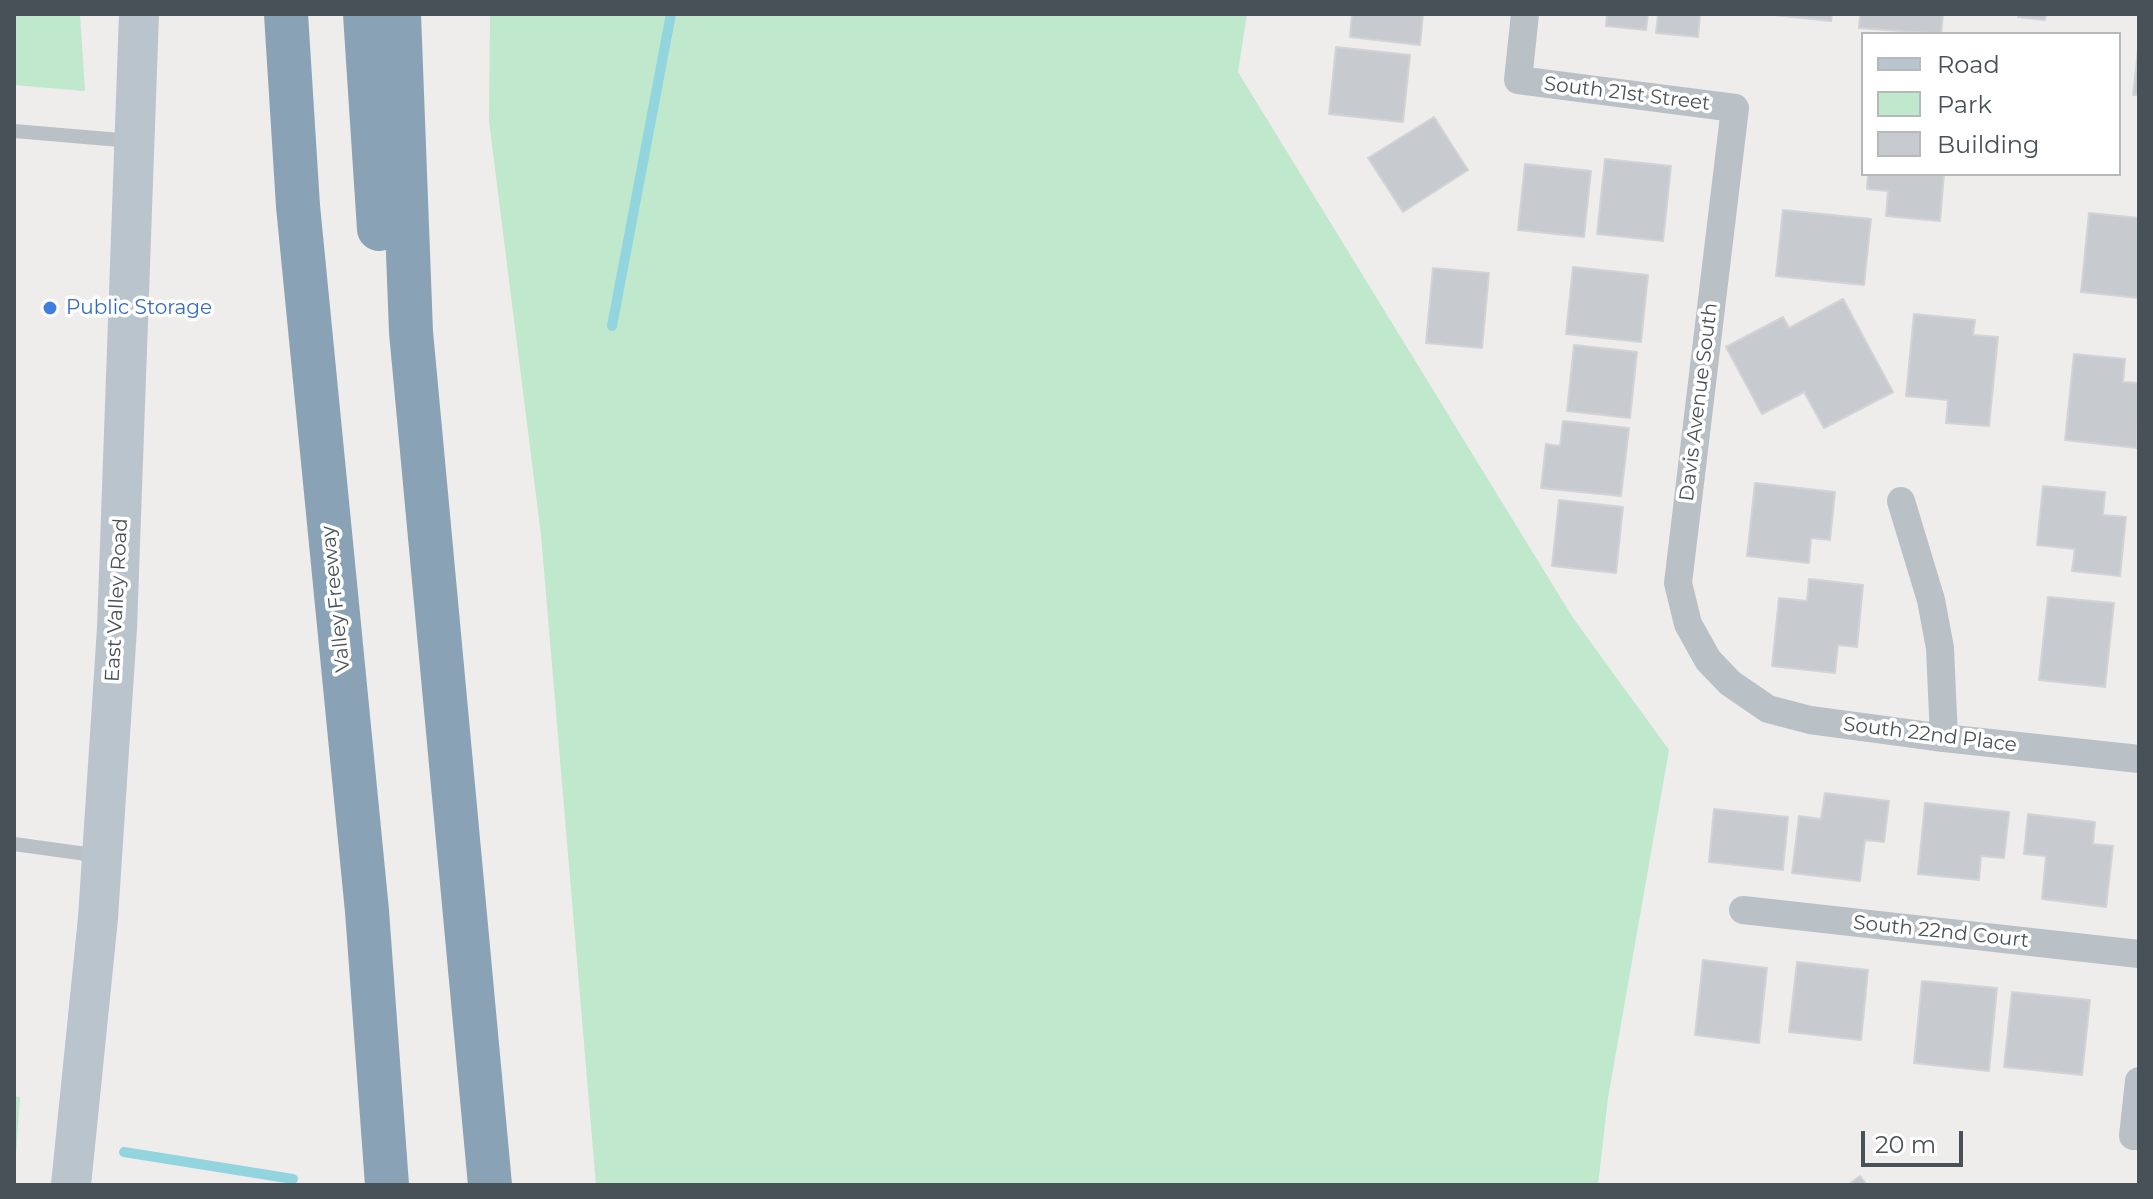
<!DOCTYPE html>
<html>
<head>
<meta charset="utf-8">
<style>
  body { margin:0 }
  #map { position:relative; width:2153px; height:1199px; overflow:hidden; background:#efecec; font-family:Montserrat,sans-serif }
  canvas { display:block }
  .frame { position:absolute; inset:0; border:16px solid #475157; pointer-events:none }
  .legend { position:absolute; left:1861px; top:32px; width:260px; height:144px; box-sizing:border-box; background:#fff; border:2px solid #b5b9bc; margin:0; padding:10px 14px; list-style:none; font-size:24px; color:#475157 }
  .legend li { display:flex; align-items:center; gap:16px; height:40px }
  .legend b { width:40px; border:2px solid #b5b9bc }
  .scale { position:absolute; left:1861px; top:1131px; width:102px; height:36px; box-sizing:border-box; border:4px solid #475157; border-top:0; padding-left:10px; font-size:24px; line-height:28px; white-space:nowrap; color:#475157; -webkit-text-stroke:6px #fff; paint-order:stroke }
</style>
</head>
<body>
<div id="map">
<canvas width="2153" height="1199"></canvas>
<div class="frame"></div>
<ul class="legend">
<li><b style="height:10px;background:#bac4cc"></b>Road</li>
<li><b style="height:22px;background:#bfe8cc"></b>Park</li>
<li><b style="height:22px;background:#c7cace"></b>Building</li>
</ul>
<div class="scale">20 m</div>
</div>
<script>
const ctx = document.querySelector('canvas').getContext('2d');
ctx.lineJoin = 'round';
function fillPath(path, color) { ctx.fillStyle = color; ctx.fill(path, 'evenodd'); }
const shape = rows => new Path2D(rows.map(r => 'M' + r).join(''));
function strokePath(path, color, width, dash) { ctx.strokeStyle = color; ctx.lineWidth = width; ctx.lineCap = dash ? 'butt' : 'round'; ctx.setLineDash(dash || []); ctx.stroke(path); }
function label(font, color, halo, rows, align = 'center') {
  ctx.font = font + ' Montserrat,sans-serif'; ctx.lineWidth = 7; ctx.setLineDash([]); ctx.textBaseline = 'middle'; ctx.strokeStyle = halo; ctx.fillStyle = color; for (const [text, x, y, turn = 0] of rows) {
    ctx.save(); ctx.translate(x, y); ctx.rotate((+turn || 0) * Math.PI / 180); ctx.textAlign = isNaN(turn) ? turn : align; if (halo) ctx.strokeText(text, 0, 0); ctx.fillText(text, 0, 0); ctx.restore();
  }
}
fillPath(shape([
  [14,14,80,14,85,91,14,85],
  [490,14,1247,14,1238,72,1573,618,1669,750,1608,1098,1598,1185,596,1185,541,535,489,121],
  [14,1096,20,1097,14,1185]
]), '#bfe8cc');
strokePath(shape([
  [612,326,671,14],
  [124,1152,293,1179]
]), '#92d5df', 10);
const building = shape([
  [1352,14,1423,14,1420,45,1350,37,1352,14],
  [1607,14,1648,14,1646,30,1606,26,1607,14],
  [1658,14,1700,14,1698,37,1656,33,1658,14],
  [1765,14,1832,14,1831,21,1765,14],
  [1860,14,1943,14,1941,34,1859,28,1860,14],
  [2019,14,2046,14,2045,20,2018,17,2019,14],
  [2139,42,2139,95,2133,95,2139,42],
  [1336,47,1410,55,1403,122,1329,114,1336,47],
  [1434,117,1468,170,1403,212,1368,158,1434,117],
  [1605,159,1671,166,1663,241,1597,234,1605,159],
  [1525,164,1591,171,1584,237,1518,230,1525,164],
  [1868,174,1944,174,1940,221,1886,216,1888,191,1867,189,1868,174],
  [1783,210,1871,219,1864,285,1776,276,1783,210],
  [2089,213,2139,218,2139,298,2081,292,2089,213],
  [1573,267,1648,275,1641,342,1566,334,1573,267],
  [1433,268,1489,273,1482,348,1426,343,1433,268],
  [1843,299,1893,392,1824,428,1804,392,1762,414,1726,347,1783,317,1789,328,1843,299],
  [1914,314,1975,320,1973,335,1998,337,1989,426,1946,423,1948,400,1906,396,1914,314],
  [1574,345,1637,352,1630,418,1567,411,1574,345],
  [2074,354,2125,359,2123,382,2139,383,2137,448,2065,440,2074,354],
  [1563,421,1629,428,1621,496,1541,488,1546,444,1560,446,1563,421],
  [1755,483,1835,492,1830,540,1811,538,1809,563,1747,556,1755,483],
  [2043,486,2105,492,2103,515,2126,517,2120,576,2072,571,2075,549,2037,545,2043,486],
  [1559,500,1623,507,1616,573,1552,566,1559,500],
  [1809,579,1863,585,1857,647,1838,645,1835,673,1772,666,1779,598,1807,601,1809,579],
  [2048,597,2114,603,2105,687,2039,680,2048,597],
  [1825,793,1889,801,1884,842,1865,840,1860,881,1792,873,1799,816,1821,819,1825,793],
  [1925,803,2009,812,2004,858,1981,856,1979,880,1918,874,1925,803],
  [1714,809,1788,817,1783,870,1709,862,1714,809],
  [2028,814,2095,822,2093,844,2113,846,2106,907,2042,899,2046,856,2024,854,2028,814],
  [1703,960,1767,968,1759,1043,1695,1035,1703,960],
  [1797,962,1868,970,1861,1040,1789,1032,1797,962],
  [1922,981,1997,988,1989,1071,1914,1063,1922,981],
  [2012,992,2090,1000,2082,1075,2004,1067,2012,992],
  [1860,1176,1867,1185,1848,1185,1860,1176]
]);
fillPath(building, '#c7cace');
strokePath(building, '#d1d3d7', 2);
strokePath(shape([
  [14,131,132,141],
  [14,844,101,856]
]), '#b9c1c7', 14);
strokePath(shape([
  [1525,14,1518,80,1735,108,1678,583,1688,624,1708,660,1730,683,1768,709,1810,720,1944,738,2139,759],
  [1901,501,1931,600,1940,648,1944,738],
  [1743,910,2139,954],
  [2139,1081,2133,1136,2139,1136]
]), '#b9c1c7', 28);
strokePath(shape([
  [71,1185,98,918,117,628,139,14]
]), '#bac4cc', 40);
strokePath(shape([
  [286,14,298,206,367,911,387,1185],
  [365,14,379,229],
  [399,14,411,332,490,1185]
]), '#8aa2b5', 44);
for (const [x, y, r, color] of [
  [50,308,8,"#3f7fe0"]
]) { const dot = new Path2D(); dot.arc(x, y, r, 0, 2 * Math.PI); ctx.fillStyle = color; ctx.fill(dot); strokePath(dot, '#fff', 3); }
label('20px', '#475157', '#fff', [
  ["South 21st Street",1627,94,7],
  ["Davis Avenue South",1699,402,-83],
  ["Valley Freeway",336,599,-96],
  ["East Valley Road",117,600,-87],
  ["South 22nd Place",1930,735,7],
  ["South 22nd Court",1941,932,6]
]);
label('20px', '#366cbe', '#fff', [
  ["Public Storage",66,308]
], 'left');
</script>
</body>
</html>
